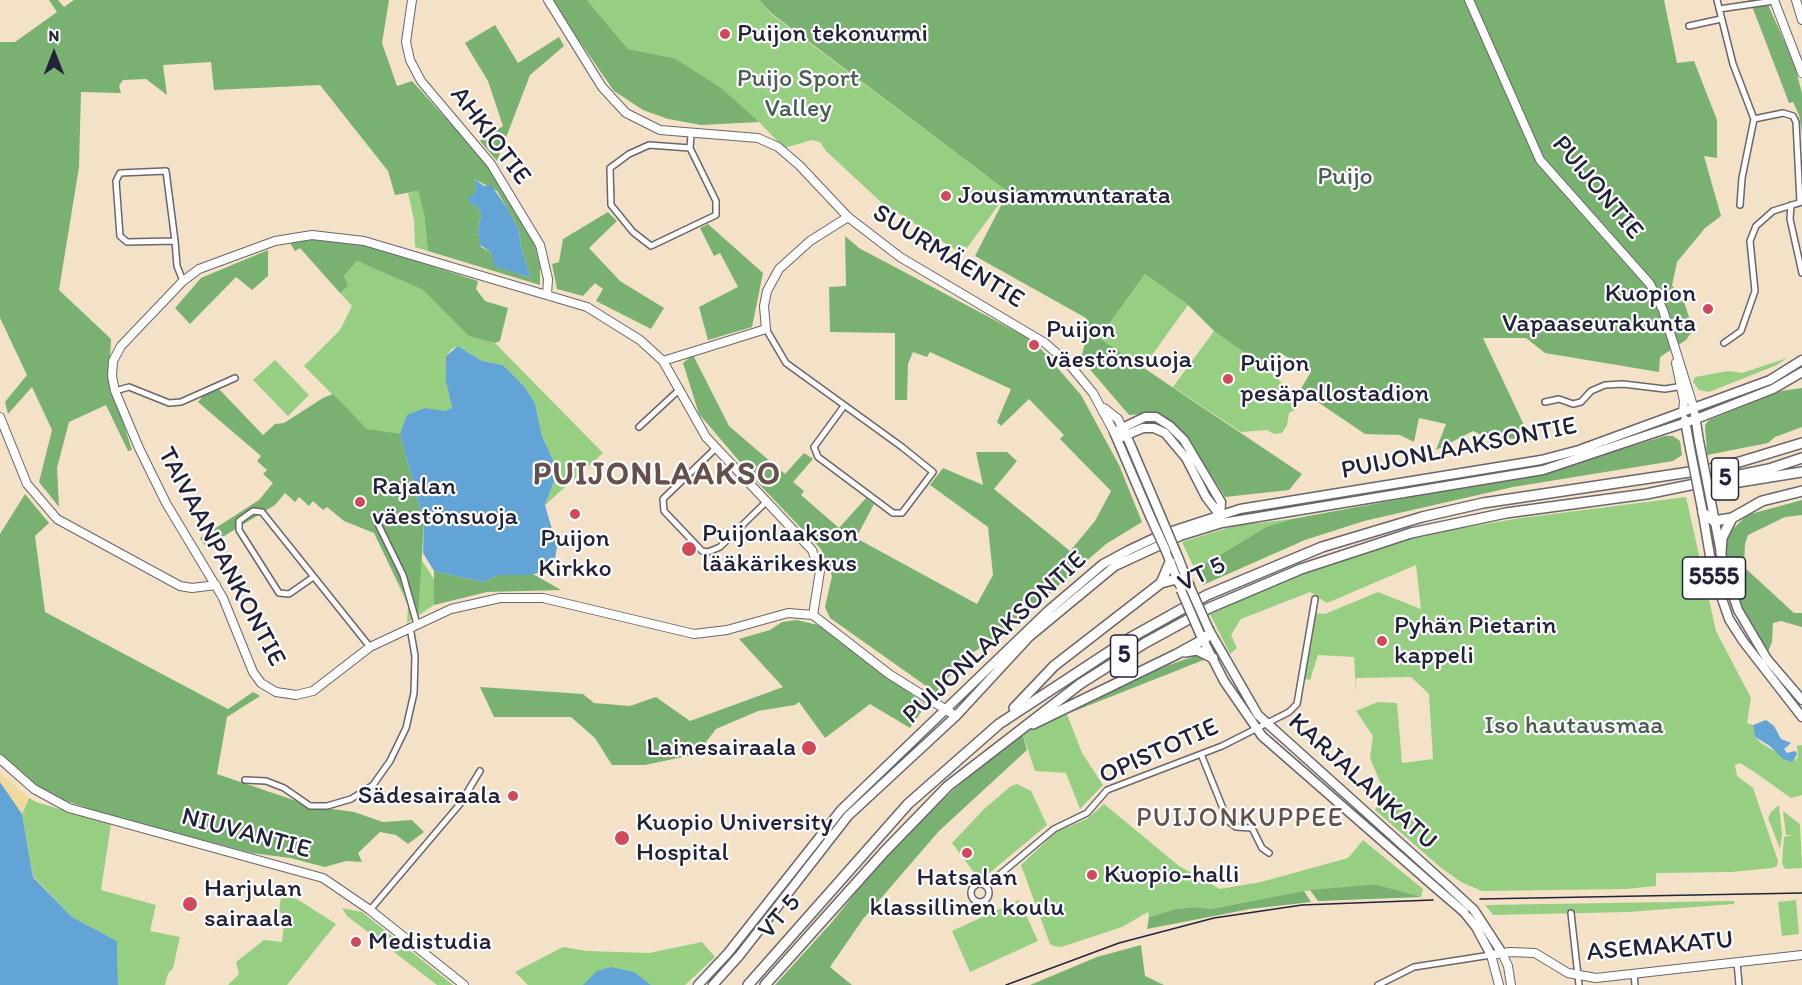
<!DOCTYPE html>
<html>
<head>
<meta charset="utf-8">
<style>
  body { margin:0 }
  #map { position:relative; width:1802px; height:985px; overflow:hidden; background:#f3e2c7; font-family:Itim,sans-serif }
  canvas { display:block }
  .north { position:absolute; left:24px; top:24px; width:60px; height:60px; -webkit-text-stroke:4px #fff; paint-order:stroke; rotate:0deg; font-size:16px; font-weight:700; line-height:24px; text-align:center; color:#22223b }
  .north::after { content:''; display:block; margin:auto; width:21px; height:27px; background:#22223b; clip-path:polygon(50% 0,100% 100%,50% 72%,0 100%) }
</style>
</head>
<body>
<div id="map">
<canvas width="1802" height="985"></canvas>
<div class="north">N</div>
</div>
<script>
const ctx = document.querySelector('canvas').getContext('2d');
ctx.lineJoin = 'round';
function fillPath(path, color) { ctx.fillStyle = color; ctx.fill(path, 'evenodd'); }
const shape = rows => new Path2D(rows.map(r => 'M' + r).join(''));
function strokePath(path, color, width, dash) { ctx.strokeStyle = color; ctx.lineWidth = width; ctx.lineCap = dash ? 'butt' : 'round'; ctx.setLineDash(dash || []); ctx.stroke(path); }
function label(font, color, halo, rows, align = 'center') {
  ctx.font = font + ' Itim,sans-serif'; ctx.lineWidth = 4.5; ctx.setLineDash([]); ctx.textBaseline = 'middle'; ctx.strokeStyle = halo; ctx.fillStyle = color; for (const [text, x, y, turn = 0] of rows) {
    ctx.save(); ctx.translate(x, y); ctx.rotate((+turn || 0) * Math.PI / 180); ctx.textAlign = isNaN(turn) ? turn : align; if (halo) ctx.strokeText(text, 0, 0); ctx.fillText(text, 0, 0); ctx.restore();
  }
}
fillPath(shape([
  [587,0,759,0,771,14,1008,192,967,248,964,246,959,252,882,203,826,151,820,142,812,140,784,148,759,122,674,58,628,49],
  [418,191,424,214,428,251,415,247,414,220,408,193],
  [357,261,423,290,469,335,495,343,603,453,545,505,554,481,554,462,542,436,535,403,524,386,503,365,482,361,458,346,452,349,446,356,446,382,452,408,400,434,419,556,434,579,434,605,407,623,408,606,394,575,367,429,304,366,340,330,352,306,340,293,347,286,344,276],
  [1145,274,1188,305,1142,369,1099,338],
  [1214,331,1268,370,1283,384,1299,407,1289,413,1287,425,1282,433,1274,434,1267,430,1241,432,1173,387],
  [1787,358,1777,365,1709,392,1699,390,1693,382,1695,377,1728,371,1742,373],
  [275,360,309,395,288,416,253,380],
  [1686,497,1716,631,1751,698,1747,723,1753,725,1755,737,1761,743,1793,762,1798,757,1797,746,1802,745,1802,795,1791,798,1753,771,1740,763,1735,765,1737,776,1753,788,1778,861,1777,866,1772,868,1732,872,1656,873,1656,886,1626,889,1482,891,1461,882,1440,867,1375,810,1383,789,1370,758,1373,736,1356,711,1378,702,1397,703,1402,763,1433,759,1429,694,1411,677,1356,678,1356,692,1354,657,1318,655,1310,680,1301,678,1312,613,1325,614,1378,592,1421,609,1416,565,1327,603,1310,592,1241,619,1231,635,1237,648,1230,654,1210,614,1281,582,1403,538,1521,518],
  [1292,519,1266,527,1195,570,1182,542,1234,526],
  [1065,709,1082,753,1103,785,1080,809,1066,773,1035,771,1022,732],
  [1017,784,1031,791,1047,825,987,875,976,875,952,843,984,809,1011,786],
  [29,798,36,802,111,824,101,890,156,905,150,931,180,937,173,968,168,974,165,985,118,985,117,941,72,917,33,876,22,814],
  [1104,804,1179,866,1220,889,1261,882,1348,858,1363,840,1423,889,1421,897,1366,885,1305,891,1209,909,1197,907,1176,909,1149,917,1148,912,1122,927,1061,947,1054,946,1050,944,1021,865,1056,832,1087,819],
  [1779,805,1782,834,1780,849,1768,818,1771,812],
  [1783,811,1800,824,1802,868,1785,869,1782,863,1784,837,1793,835,1786,835],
  [281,896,297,899,336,924,287,985,228,985,239,974,236,962,264,940,282,942,285,915,279,912],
  [1019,900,1038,941,970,972,952,931],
  [1796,900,1799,934,1782,936,1778,902],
  [1734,901,1734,904,1628,912,1493,915,1485,905],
  [342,908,362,912,453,985,437,985,347,916],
  [702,942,715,957,685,985,528,985,515,972,563,947,586,951,649,953]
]), '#97cf82');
fillPath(shape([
  [49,0,58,0,64,7,74,0,389,0,382,43,397,86,412,81,491,168,532,234,540,267,540,285,428,251,424,214,418,191,395,195,388,171,320,85,214,90,211,62,163,65,167,95,146,79,123,80,119,86,121,93,81,92,79,167,59,290,111,339,109,379,132,450,128,451,106,405,69,422,57,468,59,507,39,482,52,430,32,387,8,414,5,402,27,375,0,318,0,42,15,42,57,12],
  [474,179,497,191,507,208,519,230,521,247,531,278,495,266,491,252,481,247,478,233,481,214,479,207,470,204,476,191],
  [551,0,587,0,628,49,674,58,721,88,759,122,701,125,668,119,643,110,614,91],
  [759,0,1664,0,1677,63,1694,61,1717,120,1717,158,1704,156,1721,216,1705,228,1677,262,1672,286,1682,295,1693,330,1686,340,1660,357,1659,372,1545,353,1526,338,1483,338,1531,440,1486,437,1473,431,1436,450,1446,424,1419,418,1414,442,1400,435,1365,434,1300,390,1311,372,1279,352,1268,370,1214,331,1188,305,1145,274,1099,338,1302,474,1289,490,1225,497,1185,434,1159,413,1129,415,1081,359,1088,331,1086,318,975,256,1008,192,771,13],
  [1750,0,1766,0,1794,63,1802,93,1802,133,1799,115,1793,102,1789,103,1752,6,1722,11,1721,7],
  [495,25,518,63,559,37,564,46,530,75,497,161,480,141,503,126,488,81,465,43],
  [608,212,617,221,589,248,620,281,664,308,651,329,596,301,603,289,595,283,583,296,557,289,552,264,559,262,563,239],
  [708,224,763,273,752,327,708,340,699,307,738,287,720,253,714,256,700,228],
  [845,236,859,248,1034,341,1081,395,1119,465,1142,522,1106,544,1004,633,964,658,936,693,830,618,825,607,832,576,821,549,758,483,699,414,683,363,693,355,729,426,785,474,804,453,813,459,793,482,804,491,801,495,839,528,866,498,874,504,856,538,977,604,993,575,988,527,930,485,943,468,983,485,976,452,1007,452,1017,461,994,489,1070,551,1095,521,1111,491,1060,439,1064,435,1029,399,1001,426,997,422,1011,389,930,352,927,357,913,352,908,364,907,400,895,400,895,333,830,332,829,287,846,286],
  [324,238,357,242,478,281,476,289,485,301,508,308,500,341,495,343,469,336,423,290,357,261,344,276,348,286,340,293,300,248,295,251,290,243],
  [268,250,268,276,252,290,236,277,190,324,175,308,201,278],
  [1802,388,1802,427,1775,437,1768,443,1707,455,1705,425,1709,420,1781,391],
  [219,389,263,435,275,424,284,423,323,398,333,394,367,429,400,434,424,523,418,616,394,575,374,533,344,521,327,507,323,510,313,501,309,506,299,497,295,502,285,493,275,505,206,547,200,538,259,500,273,483,263,474,267,470,257,461,261,456,198,402,204,395],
  [1665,436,1673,436,1680,441,1682,455,1673,461,1513,487,1364,521,1305,540,1203,585,1195,570,1266,527,1292,519,1542,473],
  [25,494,49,523,35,536,45,612,228,709,253,692,260,696,227,717,217,774,311,806,354,812,383,822,412,820,424,832,408,844,396,835,380,832,358,853,362,862,346,861,325,867,290,858,252,853,106,815,64,800,35,785,0,754,0,534],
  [1802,500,1802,515,1785,517,1748,535,1745,544,1744,567,1794,613,1802,613,1802,627,1781,621,1773,623,1772,642,1768,652,1743,614,1726,564,1726,546,1730,532,1747,515],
  [434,571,483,582,498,575,533,574,561,590,487,592,434,605],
  [797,620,818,625,833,635,926,705,910,728,870,704,825,738,799,702,795,705,758,711,716,729,697,754,645,765,612,765,595,738,571,717,494,717,480,687,583,694,594,703,630,706,656,697,690,721,783,687,739,639,770,630,782,622],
  [1198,655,1206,659,1067,714,1065,709,1163,667],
  [1022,732,1027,750,939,831,863,919,830,967,852,985,775,985,832,922,885,856,951,792],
  [1366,885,1377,885,1421,897,1318,901,1310,890],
  [1304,891,1311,902,1250,909,1147,929,1149,917,1176,909,1197,907,1210,909],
  [1141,945,1145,976,1164,985,1030,985,1097,957]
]), '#79b270');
fillPath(shape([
  [0,772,29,798,22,814,0,782]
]), '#eeda9e');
fillPath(shape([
  [474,179,484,186,491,185,507,208,519,230,521,247,531,278,494,266,491,252,480,245,478,233,481,214,479,207,470,204,468,198,476,191],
  [458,346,482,361,503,365,524,386,535,403,542,436,554,462,554,481,545,505,557,547,555,558,542,572,530,575,498,575,483,582,434,571,423,553,424,523,400,434,407,415,425,408,445,411,452,408,446,382,446,356],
  [1766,720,1774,726,1781,739,1791,743,1784,749,1787,753,1795,751,1797,754,1793,762,1783,759,1770,746,1755,737,1753,725],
  [0,782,22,814,33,877,72,917,117,941,118,985,0,985],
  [611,967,634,972,651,985,583,985,597,971]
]), '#62a4d6');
const street = shape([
  [1717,0,1733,64,1754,119],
  [1719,9,1774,1],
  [1689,26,1721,19],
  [690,148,716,201,716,215,651,246,633,232,611,205,610,168,629,154,649,145,690,148,691,135],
  [1740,205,1742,178,1754,119,1783,113,1793,116,1796,122,1800,202],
  [1791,205,1790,219,1802,273],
  [175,241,127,242,120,236,116,181,120,173,166,171,175,241,177,266,183,281],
  [766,329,786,363,902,447,933,472,902,513,893,513,818,457,814,447,844,406],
  [1724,343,1741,331,1755,291,1750,241,1756,226,1773,211,1802,202],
  [115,391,129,387,169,403,181,402,235,378],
  [1545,402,1559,399,1573,404,1581,402,1591,391,1605,385,1623,384,1665,389,1683,386],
  [639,427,680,389],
  [716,448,663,499,664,511,702,551,708,552,720,547,766,502],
  [377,522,403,575,417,624],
  [312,578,289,594,279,593,239,530,239,521,253,511,262,512,370,647],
  [1201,754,1228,821,1236,827,1252,828,1262,848,1269,853],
  [245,780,266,781,284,788,310,806,327,806,351,799,373,785,390,761,406,728,414,693,415,656,410,627],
  '971 893a9 9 0 1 1 18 0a9 9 0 1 1-18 0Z',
  [986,886,1054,829,1087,813,1107,790,1222,746,1289,712,1297,704,1315,599],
  [370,910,460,804,480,771],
  [1571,913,1579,985],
  [1737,962,1739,985],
  [1634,974,1635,985],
  [1378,985,1414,967,1491,955]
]);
const secondary = shape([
  [412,0,406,42,410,60,421,81,491,164,540,245,548,279,547,295],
  [548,0,602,87,626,113,660,130,758,138,778,147,799,165,848,217,900,257,1045,343,1069,364,1093,393,1114,432],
  [1469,0,1540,160,1650,284,1663,310,1694,409],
  [1774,0,1802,73],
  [1796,0,1802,20],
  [663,361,766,329,764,306,767,291,779,269,810,241,848,217],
  [1676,363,1684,401,1683,413],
  [1104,408,1118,419,1122,428],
  [0,417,27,484,57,519,180,586,192,588,216,585],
  [813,615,820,571,812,550,706,437,663,361,640,340,587,307,364,241,312,235,275,241,199,269,183,281,121,346,113,361,112,376,115,391,139,448,166,503,223,598,253,672,261,683,276,692,296,695,313,691,370,647,451,609,500,598,543,598,694,634,727,630,788,613,813,615,889,674,956,716],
  [0,759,34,789,69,808,323,878,370,910,464,985],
  [1502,953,1508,966,1511,985],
  [1499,985,1491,955,1510,952,1535,953,1568,973,1596,978,1802,955]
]);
const primary = shape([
  [1695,415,1699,441],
  [1685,420,1689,443],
  [1125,432,1159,512],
  [1117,439,1143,428,1154,428,1165,433,1186,458,1206,497,1219,514],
  [1712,507,1724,568,1738,610,1767,659,1802,700],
  [1702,509,1713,573,1729,619,1743,641,1802,717],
  [1150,516,1114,432,1145,417,1156,417,1170,426,1184,440,1221,502,1220,517],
  [1166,551,1179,584],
  [1178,557,1189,585],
  [1209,630,1258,715,1448,886],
  [1200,634,1224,681,1262,736,1436,888],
  [1474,910,1502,953],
  [1464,912,1476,927,1491,955],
  [698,985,728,953,841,810,1049,610,1103,564,1129,550,1163,534,1240,509,1541,460,1579,450,1770,380,1802,360],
  [713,985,739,956,848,816,956,716,1029,637,1115,566,1180,536,1222,523,1543,470,1696,419,1773,389,1802,372]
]);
const highway = shape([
  [1708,487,1802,472],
  [1703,513,1714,521,1732,518],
  [1721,553,1722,538,1732,518,1762,501,1802,491],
  [1161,583,1177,579,1189,585],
  [1185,652,1197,650,1213,658],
  [1014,708,1054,666,1161,583,1170,562],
  [1033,724,1177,654,1206,638,1209,630],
  [748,985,908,804,999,724,1130,638,1207,595,1322,547,1422,517,1483,503,1723,467,1802,443],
  [765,985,885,851,948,786,1080,684,1145,643,1209,608,1301,569,1411,533,1506,513,1646,494,1769,469,1802,458]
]);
strokePath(street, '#6b656c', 8);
strokePath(secondary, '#6b656c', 10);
strokePath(primary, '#6b656c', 11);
strokePath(highway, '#6b656c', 12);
strokePath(street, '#fff', 5);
strokePath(secondary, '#fff', 8);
strokePath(primary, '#fff', 8);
strokePath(highway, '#fff', 9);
strokePath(shape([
  [1480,899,1802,893],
  [1006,985,1119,943,1214,918,1302,905,1433,900]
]), '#22223b', 1.5);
const primaryBridge = shape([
  [1699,441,1712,507],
  [1689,443,1702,509],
  [1159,512,1178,557],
  [1150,516,1166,551],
  [1189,585,1209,630],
  [1181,590,1200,634],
  [1448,886,1474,910],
  [1436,888,1464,912]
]);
strokePath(primaryBridge, '#6b656c', 11, []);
strokePath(primaryBridge, '#fff', 8);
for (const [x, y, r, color] of [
  [725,34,6,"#d1495b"],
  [946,196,6,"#d1495b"],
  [1708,309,6,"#d1495b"],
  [1034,345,6,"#d1495b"],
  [1228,379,6,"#d1495b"],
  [360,502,6,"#d1495b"],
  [575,514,6,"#d1495b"],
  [689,549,8,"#d1495b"],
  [1382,641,6,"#d1495b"],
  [809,748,8,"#d1495b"],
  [513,796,6,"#d1495b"],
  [622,838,8,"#d1495b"],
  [967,853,6,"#d1495b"],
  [1092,875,6,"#d1495b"],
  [190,904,8,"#d1495b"],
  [356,942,6,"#d1495b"]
]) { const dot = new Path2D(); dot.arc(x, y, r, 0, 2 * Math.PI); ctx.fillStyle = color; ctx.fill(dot); strokePath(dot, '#fff', 2); }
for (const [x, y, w] of [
  [1725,479,27],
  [1714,578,63],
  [1124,656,27]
]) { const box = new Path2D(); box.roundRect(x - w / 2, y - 21, w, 42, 4.5); ctx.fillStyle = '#fff'; ctx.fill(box); strokePath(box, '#22223b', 1.5); }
label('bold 24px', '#22223b', null, [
  ["5",1725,479],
  ["5555",1714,578],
  ["5",1124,656]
]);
label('26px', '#22223b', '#fff', [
  ["Puijon tekonurmi",737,34],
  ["Jousiammuntarata",958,196],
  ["Kuopion",1696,294,"right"],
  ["Vapaaseurakunta",1696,324,"right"],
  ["Puijon",1046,330],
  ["väestönsuoja",1046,360],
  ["Puijon",1240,364],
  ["pesäpallostadion",1240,394],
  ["Rajalan",372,487],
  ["väestönsuoja",372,517],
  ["Puijonlaakson",702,534],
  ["lääkärikeskus",702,564],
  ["Puijon",575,539,"center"],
  ["Kirkko",575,569,"center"],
  ["Pyhän Pietarin",1394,626],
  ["kappeli",1394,656],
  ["Lainesairaala",796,748,"right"],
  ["Sädesairaala",501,796,"right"],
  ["Kuopio University",636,823],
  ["Hospital",636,853],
  ["Kuopio-halli",1104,875],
  ["Hatsalan",967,878,"center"],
  ["klassillinen koulu",967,908,"center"],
  ["Harjulan",204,889],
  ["sairaala",204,919],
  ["Medistudia",368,942]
], 'left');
label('26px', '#4b5f54', '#fff', [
  ["Puijo Sport",798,79],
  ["Valley",798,109],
  ["Puijo",1345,177],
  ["Iso hautausmaa",1574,726]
]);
label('26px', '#22223b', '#fff', [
  ["AHKIOTIE",490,136,53],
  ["PUIJONTIE",1597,188,50],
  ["SUURMÄENTIE",948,257,32],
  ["PUIJONLAAKSONTIE",1459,449,-11],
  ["TAIVAANPANKONTIE",221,557,62],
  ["VT 5",1202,575,-26],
  ["PUIJONLAAKSONTIE",995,638,-43],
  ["OPISTOTIE",1159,752,-24],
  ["KARJALANKATU",1362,782,42],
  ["NIUVANTIE",246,834,15],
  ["VT 5",780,917,-49],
  ["ASEMAKATU",1660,947,-5]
]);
ctx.letterSpacing = '1.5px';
label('27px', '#66504d', '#fff', [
  ["PUIJONKUPPEE",1240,819]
]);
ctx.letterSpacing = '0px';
ctx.letterSpacing = '1.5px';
label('bold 32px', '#66504d', '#fff', [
  ["PUIJONLAAKSO",657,476]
]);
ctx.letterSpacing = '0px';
</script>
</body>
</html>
